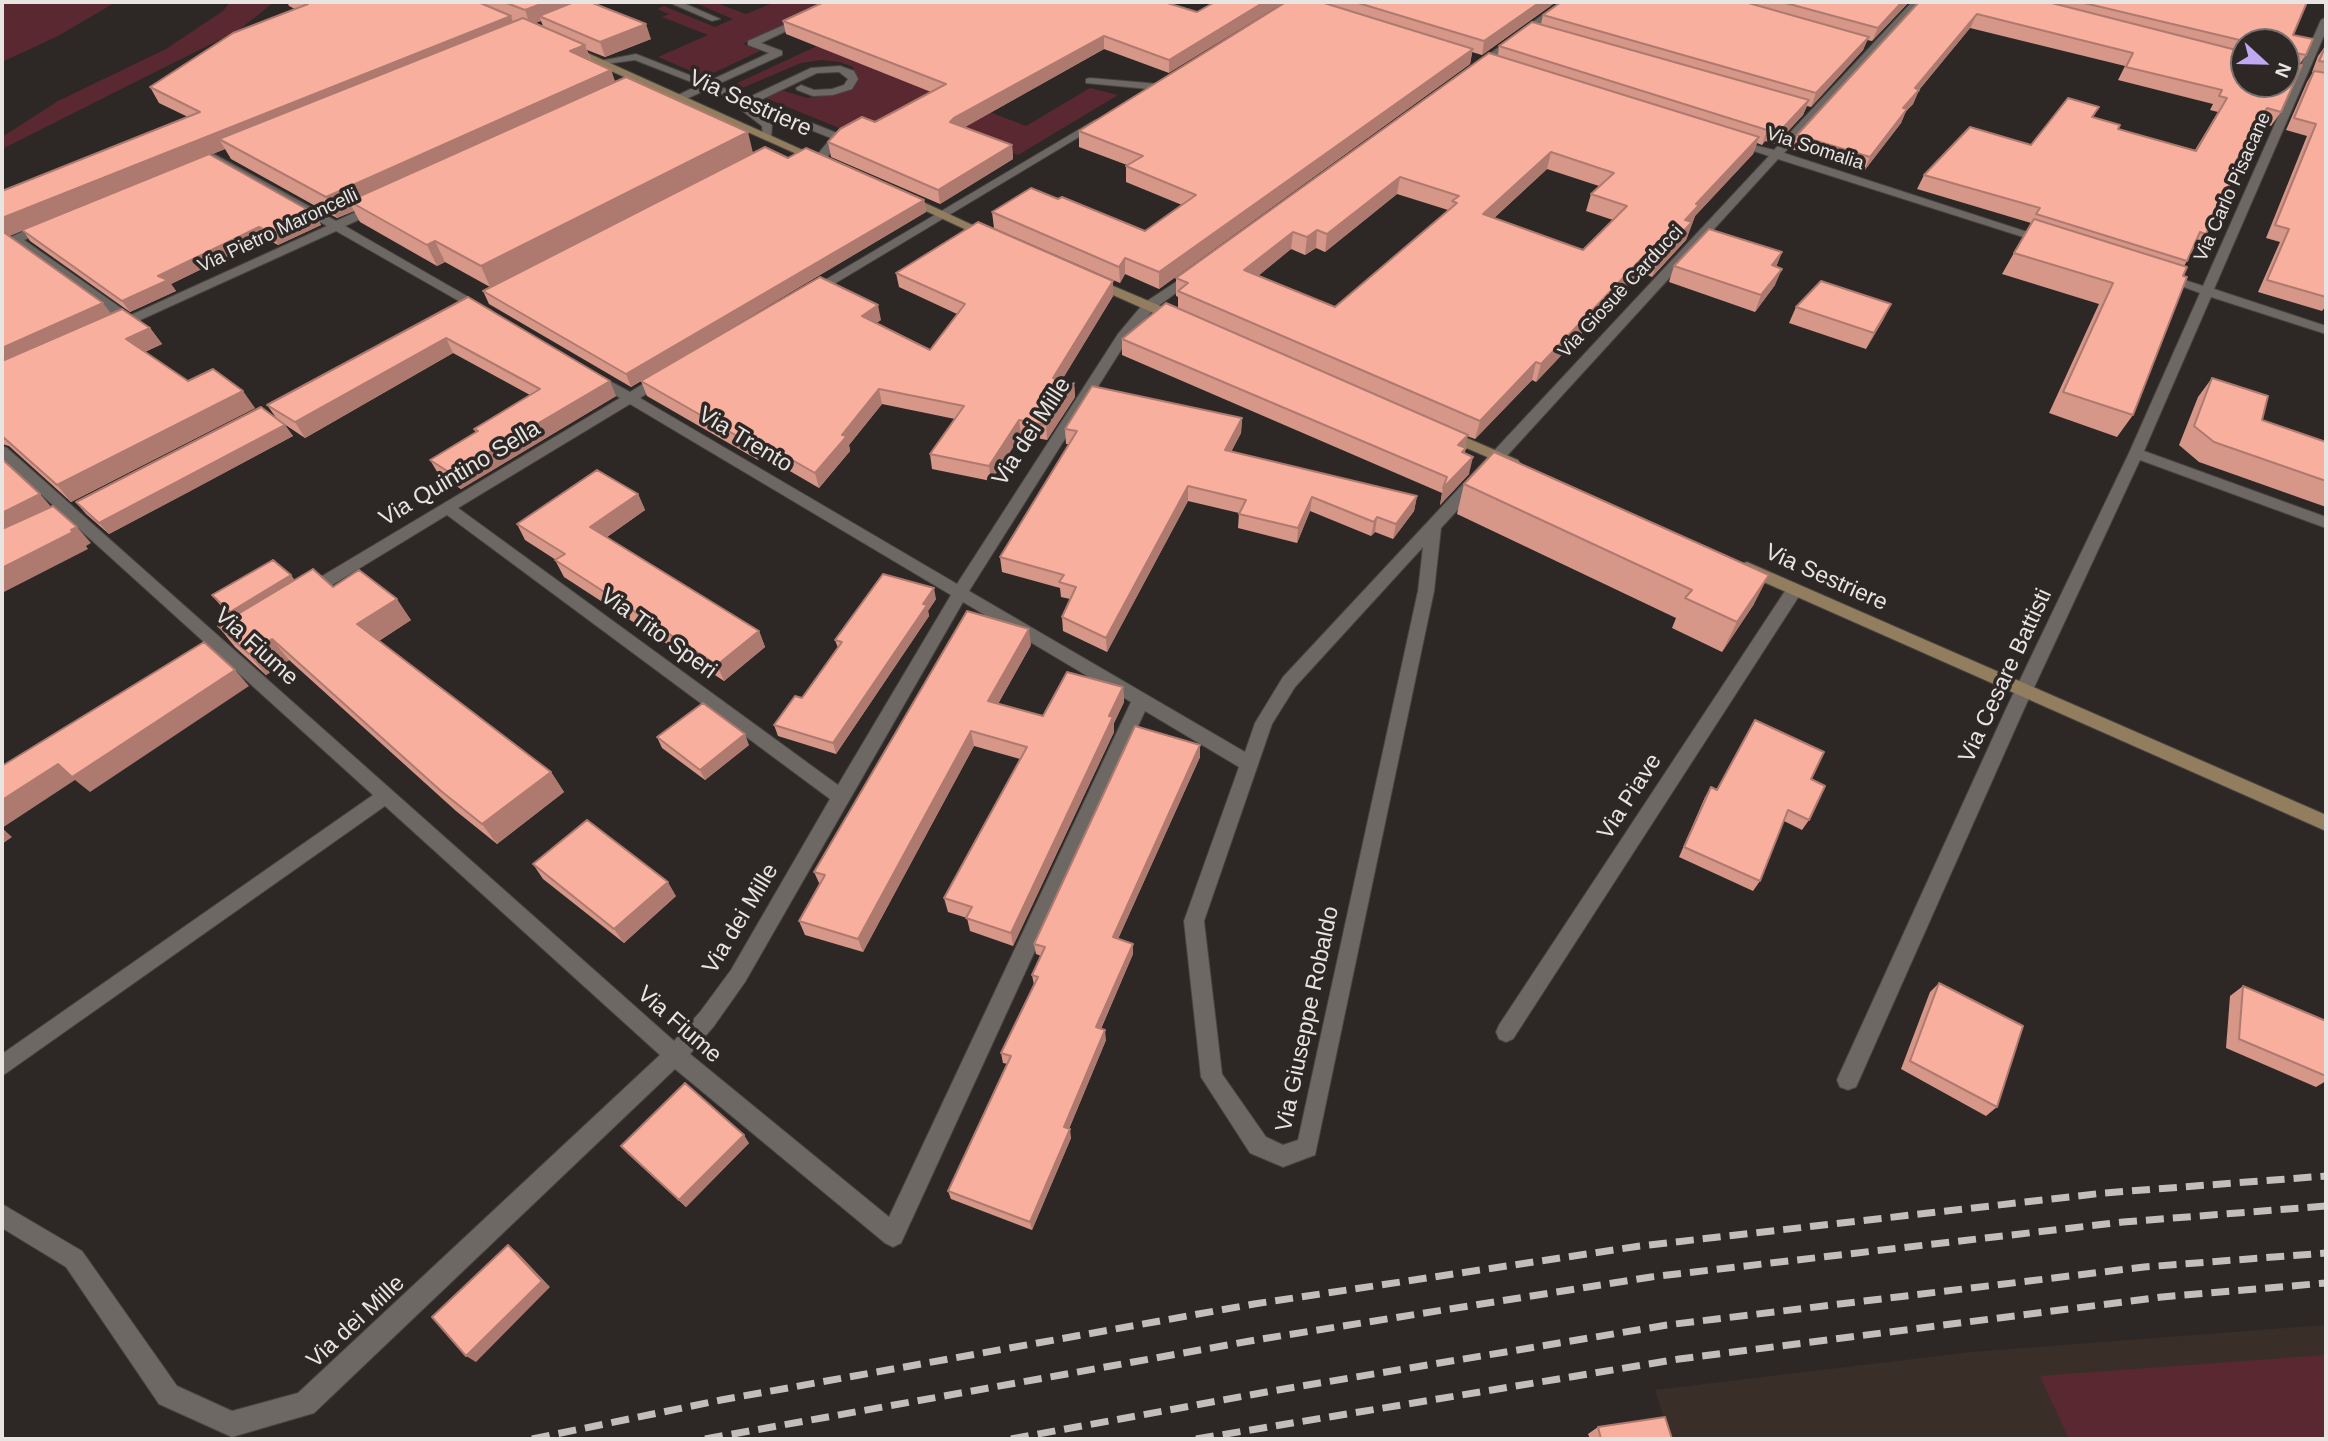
<!DOCTYPE html>
<html>
<head>
<meta charset="utf-8">
<style>
  body { margin:0 }
  #map { position:relative; width:2328px; height:1441px; overflow:hidden; background:#2d2825; font-family:Arial,sans-serif }
  canvas { display:block }
  .frame { position:absolute; inset:0; border:4px solid #e8e4e2; pointer-events:none }
  .north { position:absolute; left:2230px; top:28px; width:70px; height:70px; box-sizing:border-box; background:#2d2825; border:2px solid #787371; border-radius:50%; rotate:112deg; font-size:19px; font-weight:700; line-height:28px; text-align:center; color:#e8e4e2 }
  .north::after { content:''; display:block; margin:auto; width:24px; height:32px; background:#c0a8f3; clip-path:polygon(50% 0,100% 100%,50% 72%,0 100%) }
</style>
</head>
<body>
<div id="map">
<canvas width="2328" height="1441"></canvas>
<div class="frame"></div>
<div class="north">N</div>
</div>
<script>
const ctx = document.querySelector('canvas').getContext('2d');
ctx.lineJoin = 'round';
function fillPath(path, color) { ctx.fillStyle = color; ctx.fill(path, 'evenodd'); }
const shape = rows => new Path2D(rows.map(r => 'M' + r).join(''));
function strokePath(path, color, width, dash) { ctx.strokeStyle = color; ctx.lineWidth = width; ctx.lineCap = dash ? 'butt' : 'round'; ctx.setLineDash(dash || []); ctx.stroke(path); }
function label(font, color, halo, rows, align = 'center') {
  ctx.font = font + ' Arial,sans-serif'; ctx.lineWidth = 7; ctx.setLineDash([]); ctx.textBaseline = 'middle'; ctx.strokeStyle = halo; ctx.fillStyle = color; for (const [text, x, y, turn = 0] of rows) {
    ctx.save(); ctx.translate(x, y); ctx.rotate((+turn || 0) * Math.PI / 180); ctx.textAlign = isNaN(turn) ? turn : align; if (halo) ctx.strokeText(text, 0, 0); ctx.fillText(text, 0, 0); ctx.restore();
  }
}
fillPath(shape([
  [2326,1325,2326,1439,1671,1439,1655,1390,1972,1352]
]), '#3a2f28');
fillPath(shape([
  [2,2,116,2,58,36,2,62],
  [230,2,274,2,239,30,2,149,2,137,58,101,166,49,223,11],
  [693,2,714,2,746,14,775,2,834,2,743,44,760,51,705,77,658,57,708,35,662,17,669,14,657,9,664,6,715,27,733,19],
  [817,46,1026,126,1090,88,1118,95,1018,155,904,110,856,135,763,97,778,89,807,98,836,93,855,74,853,67,840,62,821,60,801,63,740,89,731,86],
  [2326,1355,2326,1439,2069,1439,2040,1376]
]), '#5a2831');
const lane = shape([
  [668,2,681,2,720,19,712,21,668,2],
  [840,66,854,71,858,79,852,89,833,95,813,96,797,90,796,88,801,85,814,90,832,89,844,85,848,79,839,72,817,73,750,105,750,108,772,125,771,139,763,139,762,126,740,109,741,101,811,68,840,66],
  [1090,78,1159,84,1164,87,1159,90,1086,83,1086,79,1090,78]
]);
const street = shape([
  [836,2,848,2,761,43,782,51,782,55,716,85,842,135,844,137,823,162,813,160,831,138,708,89,684,100,676,100,676,96,699,85,635,60,599,65,594,62,636,54,707,82,769,53,748,45,748,41,836,2],
  [1560,2,1571,2,1481,70,1473,70,1473,66,1560,2],
  [1912,2,1922,2,1784,153,2052,240,2042,243,1778,159,1441,528,1434,591,1315,1155,1283,1167,1250,1153,1201,1077,1184,921,1239,767,1145,711,901,1243,893,1247,885,1243,675,1069,314,1413,232,1437,159,1404,66,1267,2,1228,2,1204,82,1251,177,1386,232,1411,298,1393,660,1055,385,806,2,1076,2,1054,373,795,2,459,2,446,7,448,674,1041,700,1012,731,970,830,799,447,515,314,596,302,596,300,592,302,588,620,398,588,379,586,376,593,372,630,392,659,374,669,374,669,380,640,398,957,584,1118,334,1144,303,1194,270,1200,274,1198,277,1154,309,1128,339,969,591,1245,752,1255,723,1283,677,1769,156,1729,143,1729,139,1774,150,1912,2],
  [630,404,951,595,838,785,458,508,630,404],
  [1423,547,1418,591,1298,1140,1283,1145,1266,1137,1222,1074,1204,921,1272,724,1295,687,1423,547],
  [963,602,1131,702,889,1217,690,1054,714,1026,745,982,963,602],
  [2326,17,2326,31,2214,289,2326,326,2326,334,2211,297,2144,451,2326,517,2326,528,2140,460,2024,709,1856,1087,1848,1090,1840,1087,1837,1080,1840,1073,2006,709,2129,453,2200,293,2157,277,2163,273,2203,286,2321,20,2326,17],
  [1095,120,1104,122,814,296,803,293,1095,120],
  [214,154,336,221,373,204,381,204,381,210,345,226,491,310,485,314,480,313,336,231,116,331,109,327,120,320,14,244,2,249,2,241,42,223,50,223,50,229,24,240,131,315,327,226,210,159,208,157,214,154],
  [1795,583,1803,589,1801,593,1513,1039,1506,1042,1499,1039,1496,1032,1499,1025,1789,585,1795,583]
]);
const secondary = shape([
  [564,46,572,46,827,161,817,163,564,50,564,46],
  [900,195,908,195,996,236,986,239,900,199,900,195],
  [1092,277,1184,316,1186,319,1184,322,1174,322,1088,284,1086,281,1092,277],
  [1446,429,1518,460,1520,463,1513,468,1508,466,1441,437,1439,434,1446,429],
  [1747,562,2326,815,2326,831,1741,572,1739,568,1741,564,1747,562]
]);
strokePath(lane, '#484441', 2);
strokePath(street, '#484441', 2);
strokePath(secondary, '#484441', 2);
fillPath(lane, '#6e6864');
fillPath(street, '#6e6864');
fillPath(secondary, '#927e5e');
strokePath(shape([
  [532,1439,721,1400,1254,1304,1640,1246,2104,1193,2326,1176],
  [705,1439,1261,1339,1651,1277,2123,1222,2326,1206],
  [1011,1439,1272,1391,1667,1325,2144,1267,2326,1253],
  [1196,1439,1679,1359,2162,1297,2326,1283]
]), '#c2bebc', 7, [18, 9]);
fillPath(shape([
  [287,2,571,2,571,3,651,39,605,57,587,50,591,60,611,70,615,82,753,152,788,158,924,200,926,212,650,376,881,320,876,323,930,350,957,314,899,287,896,273,1113,281,1113,296,1057,388,1057,394,1056,396,1074,383,1075,397,1047,440,1021,435,991,481,932,469,930,454,955,419,882,404,849,445,850,451,819,488,764,456,758,460,647,396,641,381,631,387,489,304,483,291,490,287,445,262,437,266,360,222,354,211,337,218,231,159,225,149,210,155,315,214,321,225,278,245,265,238,171,284,176,291,130,312,30,241,23,230,9,236,111,314,150,328,162,344,145,352,188,381,255,408,71,502,9,446,2,444,2,191,188,117,159,103,150,87,295,9,289,6],
  [541,21,543,26,535,23],
  [1286,2,1556,2,1482,55,1472,52,1470,64,1159,289,1125,274,1120,283,994,228,992,212,1058,199,1145,231,1182,205,1126,182,1126,166,1127,165,1079,147,1079,131],
  [1561,2,1909,2,1872,41,1867,40,1863,50,1811,107,1807,106,1803,115,1776,144,1765,141,1762,145,1757,143,1753,154,1695,216,1686,240,1652,277,1640,272,1536,382,1532,380,1475,439,1467,436,1464,453,1469,474,1440,505,1442,493,1122,355,1122,339,1178,308,1178,297,1176,296,1176,278,1498,55,1499,46,1541,24,1543,15],
  [1547,169,1599,186,1591,194,1586,211,1613,220,1583,250,1494,218],
  [1397,194,1448,210,1335,307,1258,276,1291,249,1305,255,1316,248,1325,252],
  [1919,2,2307,2,2293,35,2306,55,2299,65,2281,112,2271,126,2258,122,2235,163,2206,234,2196,249,2193,248,2187,261,2184,266,2133,415,2117,437,2049,413,2099,304,2002,274,2031,223,1917,189,1924,175,2031,145,2099,107,2093,117,2118,129,2195,150,2218,112,2210,110,2213,104,2118,80,2125,66,1970,28,1919,90,1913,104,1906,111,1901,123,1864,171,1791,149,1797,135],
  [2244,42,2286,42,2244,84],
  [1197,12,1169,73,1104,49,965,127,1012,145,1013,159,940,204,831,157,828,142,875,122,931,92,786,34,783,21],
  [2326,45,2326,306,2322,311,2258,292,2280,242,2266,238,2307,136,2286,130,2307,82,2313,72,2312,72,2318,56],
  [1782,252,1776,267,1775,285,1755,312,1669,282,1674,266],
  [468,297,616,396,461,489,439,475,430,460,476,433,474,429,530,395,453,353,305,438,284,424,293,436,109,534,86,514,76,502,277,419,267,405],
  [1891,304,1883,320,1866,349,1789,323,1796,307],
  [2212,378,2262,420,2326,442,2326,507,2199,462,2179,445,2198,397],
  [1242,418,1241,433,1231,452,1417,496,1414,511,1393,539,1375,532,1371,536,1310,511,1297,543,1238,528,1239,513,1188,501,1107,652,1063,631,1062,617,1070,599,1061,597,1060,588,1002,572,1000,557,1069,444,1066,444,1065,429],
  [1464,484,1754,604,1722,652,1672,628,1676,618,1457,514],
  [638,494,645,510,607,537,759,631,765,647,724,681,564,577,555,560,556,560,525,540,517,524],
  [291,575,294,580,333,587,411,620,379,641,551,772,564,792,497,844,456,811,289,660,266,675,235,647,218,626,233,617,221,606,212,595],
  [936,599,928,611,929,616,836,754,778,736,774,725,802,698,838,648,835,640],
  [1031,645,998,704,1043,716,1123,687,1124,702,1114,723,1114,732,1013,946,970,931,967,918,948,912,944,898,1020,759,974,746,863,952,805,935,799,921,820,885,814,872],
  [657,737,749,745,705,780,662,748],
  [1200,745,1200,757,1118,939,1133,944,1133,954,1101,1029,1106,1040,1069,1129,1071,1138,1032,1230,951,1199,948,1191,1008,1064,1003,1063,1001,1053,1034,985,1032,975,1041,956,1036,954,1034,944],
  [1811,779,1809,820,1802,830,1784,821,1760,881,1753,891,1679,857,1705,797,1711,787,1717,790],
  [533,864,676,896,624,943,543,879],
  [1939,983,1997,1107,1986,1116,1901,1069,1930,992],
  [2243,986,2326,1021,2326,1081,2316,1087,2226,1048,2230,996],
  [749,1143,686,1207,628,1154,621,1146],
  [1598,1427,1672,1439,1590,1439,1588,1434]
]), '#d69688');
fillPath(shape([
  [546,2,571,2,573,8,539,16,541,21,530,25,525,10],
  [1264,2,1285,2,1169,73,1169,60],
  [1540,2,1556,2,1482,55,1484,41],
  [1902,2,1909,2,1872,41,1878,28],
  [1977,14,1970,28,1919,90,1913,104,1906,111,1901,123,1864,171,1870,157,1915,88],
  [511,16,516,31,219,139,225,149,2,239,2,218],
  [646,24,651,39,605,57,600,42],
  [1104,36,1104,49,956,132,950,122,954,118],
  [1869,37,1863,50,1811,107,1816,93],
  [585,45,592,64,570,51],
  [1473,49,1470,64,1159,289,1159,272],
  [611,70,618,90,349,201,354,211,337,218,326,197],
  [1809,100,1803,115,1776,144,1781,130],
  [1770,127,1765,141,1762,145,1767,130],
  [748,132,753,153,490,287,481,266],
  [1759,137,1753,154,1695,216,1686,240,1652,277,1658,259,1696,204],
  [1012,145,1013,159,940,204,938,190],
  [1551,152,1547,169,1479,232,1483,214],
  [1400,177,1397,194,1325,252,1327,234],
  [924,200,926,212,631,387,626,374],
  [315,214,321,225,278,245,272,234],
  [259,227,265,238,171,284,176,291,130,312,122,301,158,276],
  [1317,230,1316,248,1305,255,1307,237],
  [1293,232,1291,249,1243,288,1244,270],
  [435,241,445,262,437,266,427,245],
  [1782,252,1775,269,1772,265],
  [1645,255,1640,272,1536,382,1541,364],
  [1125,258,1125,274,1120,283,1119,267],
  [1782,269,1775,285,1755,312,1761,295],
  [1113,281,1113,296,1057,388,1057,394,1041,423,1039,408,1053,378],
  [103,303,115,319,2,371,2,348],
  [1891,304,1883,320,1866,349,1874,333],
  [878,305,881,320,865,331,862,316],
  [150,328,162,344,138,355,126,339],
  [446,338,453,353,305,438,295,422],
  [1536,362,1532,380,1475,439,1480,421],
  [610,381,616,396,461,489,452,474],
  [1074,383,1075,397,1047,440,1046,425],
  [879,389,882,404,849,445,850,451,819,488,815,473,842,435],
  [243,391,255,408,71,502,57,485],
  [1242,418,1241,433,1224,465,1225,450],
  [1019,420,1021,435,991,481,989,466],
  [285,425,293,436,185,494,109,534,99,523],
  [1468,435,1464,450,1466,448,1462,465,1458,445],
  [759,441,764,456,758,460,753,445],
  [1473,457,1469,474,1440,505,1443,488],
  [1188,486,1188,501,1107,652,1106,638],
  [40,494,54,510,2,538,2,513],
  [638,494,645,510,598,543,590,527],
  [1417,496,1414,511,1393,539,1396,524],
  [1312,497,1310,511,1297,543,1298,528],
  [1377,517,1375,532,1371,536,1374,522],
  [77,527,91,543,86,546,88,549,2,593,2,568],
  [291,575,299,586,239,623,230,612],
  [1769,575,1754,604,1722,652,1737,622],
  [934,588,936,599,928,611,929,616,836,754,833,743],
  [397,599,411,620,372,645,357,624],
  [1029,629,1031,645,991,716,988,701],
  [759,631,765,647,724,681,717,665],
  [272,639,289,660,266,675,249,654],
  [235,670,249,686,90,792,75,780,2,828,12,837,2,844,2,800,58,764],
  [1123,687,1124,702,1114,723,1114,732,1013,946,1011,933,1109,716],
  [971,731,974,746,863,952,858,939],
  [745,734,749,745,705,780,700,770],
  [1200,745,1200,757,1114,948,1113,937],
  [551,772,564,792,497,844,482,824],
  [668,882,676,896,624,943,614,929],
  [1133,944,1133,954,1097,1037,1096,1027],
  [1105,1030,1106,1040,1066,1136,1064,1127],
  [1070,1129,1071,1138,1032,1230,1030,1222],
  [744,1135,749,1143,686,1207,679,1200],
  [508,1245,517,1252,550,1287,476,1362,466,1356]
]), '#ae7a6f');
const building = shape([
  [304,2,478,2,511,16,2,218,2,191,200,112,150,87,233,33,308,4,304,2],
  [504,2,546,2,525,10,504,2],
  [574,2,590,2,646,24,600,42,539,16,574,2],
  [824,2,1164,2,1197,12,1215,2,1264,2,1169,60,1104,36,954,118,950,122,1012,145,938,190,828,142,840,129,862,117,875,122,946,84,783,21,824,2],
  [1286,2,1321,2,1473,49,1159,272,1125,258,1119,267,992,212,1031,188,1058,199,1062,197,1145,231,1196,195,1126,166,1143,156,1079,131,1286,2],
  [1355,2,1540,2,1484,41,1355,2],
  [1561,2,1745,2,1869,37,1816,93,1543,15,1561,2],
  [1782,2,1902,2,1878,28,1782,2],
  [1919,2,2048,2,2244,52,2244,84,2286,84,2286,42,2248,42,2080,2,2307,2,2293,35,2313,39,2306,55,2296,53,2293,55,2293,63,2302,65,2281,112,2267,108,2235,163,2239,164,2206,234,2200,232,2187,261,2036,214,2040,208,1924,175,1970,127,2031,145,2068,98,2099,107,2092,117,2120,125,2118,129,2196,151,2227,98,2219,96,2222,90,2126,67,2133,53,1977,14,1915,88,1919,90,1903,108,1907,109,1870,157,1797,135,1919,2],
  [523,18,585,45,570,51,611,70,326,197,219,139,523,18],
  [1532,22,1809,100,1781,130,1770,127,1767,130,1499,46,1532,22],
  [2326,45,2326,62,2319,61,2326,45],
  [1489,53,1759,137,1696,204,1699,205,1685,220,1692,222,1658,259,1645,255,1541,364,1536,362,1480,421,1178,291,1188,283,1176,278,1489,53],
  [1551,152,1614,173,1591,194,1627,206,1583,250,1483,214,1551,152],
  [1400,177,1459,196,1452,201,1457,203,1335,307,1244,270,1293,232,1307,237,1317,230,1327,234,1400,177],
  [2314,71,2326,73,2326,297,2267,280,2289,229,2275,225,2316,124,2294,118,2314,71],
  [626,77,748,132,481,266,435,241,427,245,349,201,626,77],
  [765,147,788,158,806,148,924,200,626,374,483,291,765,147],
  [209,154,315,214,272,234,259,227,158,276,168,280,122,301,22,230,209,154],
  [2034,219,2187,267,2183,276,2187,277,2133,415,2063,392,2113,283,2014,253,2034,219],
  [978,222,1113,281,1053,378,1056,379,1039,408,1074,383,1046,425,1019,420,989,466,930,454,964,406,879,389,842,435,847,436,815,473,759,441,753,445,641,381,820,277,878,305,862,316,930,350,965,304,896,273,978,222],
  [1709,229,1782,252,1772,265,1782,269,1761,295,1674,266,1709,229],
  [2,231,103,303,2,348,2,231],
  [1821,281,1891,304,1874,333,1796,307,1821,281],
  [468,297,610,381,452,474,430,460,478,431,474,429,540,389,446,338,295,422,267,405,468,297],
  [1166,303,1468,435,1458,445,1466,448,1462,452,1473,457,1443,488,1447,477,1122,339,1166,303],
  [122,309,150,328,126,339,188,381,213,369,243,391,57,485,2,436,2,361,122,309],
  [2212,378,2268,396,2262,420,2326,442,2326,481,2214,442,2194,426,2212,378],
  [1092,386,1242,418,1225,450,1417,496,1396,524,1377,517,1374,522,1312,497,1298,528,1239,514,1246,500,1188,486,1106,638,1062,617,1076,587,1059,582,1064,575,1000,557,1077,431,1065,429,1092,386],
  [261,407,285,425,99,523,76,502,261,407],
  [1494,452,1769,575,1737,622,1685,598,1692,590,1464,484,1494,452],
  [2,459,40,494,2,513,2,459],
  [597,470,638,494,590,527,759,631,717,665,555,560,565,554,517,524,597,470],
  [53,506,77,527,71,530,73,532,2,568,2,529,53,506],
  [273,560,291,575,230,612,212,595,273,560],
  [313,569,333,587,359,570,397,599,357,624,551,772,482,824,441,791,272,639,249,654,218,626,313,569],
  [883,574,934,588,923,604,927,605,833,743,774,725,795,696,802,698,842,642,835,640,883,574],
  [967,611,1029,629,988,701,1043,716,1067,672,1123,687,1109,716,1113,717,1011,933,966,918,972,907,944,898,1027,747,971,731,858,939,799,921,825,875,814,872,967,611],
  [204,642,235,670,72,777,58,764,2,800,2,766,204,642],
  [703,703,745,734,700,770,657,737,703,703],
  [1755,720,1824,752,1811,779,1825,786,1809,820,1788,810,1760,881,1684,847,1711,787,1717,790,1755,720],
  [1135,726,1200,745,1113,937,1133,944,1096,1027,1105,1030,1064,1127,1070,1129,1030,1222,948,1191,1011,1056,1001,1053,1038,977,1032,975,1045,947,1034,944,1135,726],
  [587,820,668,882,614,929,533,864,587,820],
  [1939,983,2023,1026,1997,1107,1910,1061,1939,983],
  [2243,986,2326,1021,2326,1076,2239,1039,2243,986],
  [685,1083,744,1135,679,1200,621,1146,685,1083],
  [508,1245,542,1281,466,1356,432,1317,508,1245],
  [1665,1417,1672,1439,1601,1439,1598,1427,1665,1417]
]);
fillPath(building, '#f9af9e');
strokePath(building, '#ae7a6f', 2);
label('19px', '#e8e4e2', '#2d2825', [
  ["Via Somalia",1815,149,18],
  ["Via Carlo Pisacane",2233,187,-66],
  ["Via Pietro Maroncelli",278,231,-25],
  ["Via Giosuè Carducci",1621,292,-47]
]);
label('23px', '#e8e4e2', '#2d2825', [
  ["Via Sestriere",750,104,24],
  ["Via dei Mille",1032,432,-57],
  ["Via Trento",745,440,31],
  ["Via Quintino Sella",460,474,-31],
  ["Via Sestriere",1826,578,24],
  ["Via Tito Speri",658,634,36],
  ["Via Fiume",256,647,42],
  ["Via Cesare Battisti",2006,676,-65],
  ["Via Piave",1630,797,-57],
  ["Via dei Mille",741,919,-59],
  ["Via Giuseppe Robaldo",1308,1019,-78],
  ["Via Fiume",679,1025,41],
  ["Via dei Mille",356,1322,-43]
]);
</script>
</body>
</html>
